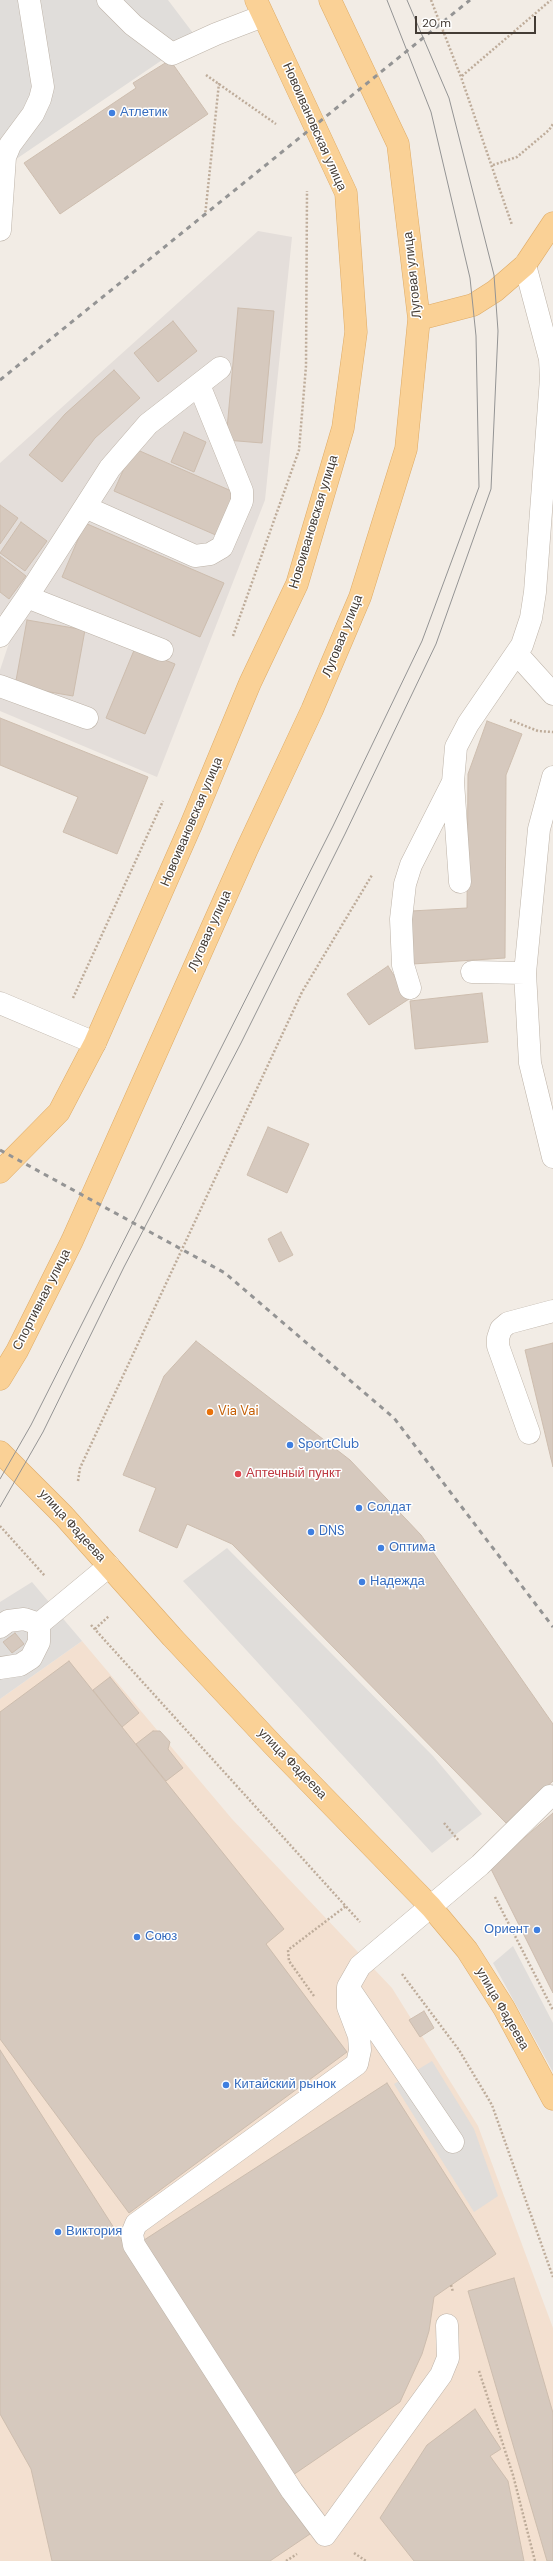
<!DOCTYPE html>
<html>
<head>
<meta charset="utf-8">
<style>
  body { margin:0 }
  #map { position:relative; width:553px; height:2561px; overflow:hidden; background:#f2ece5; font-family:"DM Sans",sans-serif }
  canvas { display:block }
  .scale { position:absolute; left:415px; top:16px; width:121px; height:18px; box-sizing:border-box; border:2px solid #443c35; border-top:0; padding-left:5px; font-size:12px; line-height:14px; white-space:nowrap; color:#443c35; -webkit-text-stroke:3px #fff; paint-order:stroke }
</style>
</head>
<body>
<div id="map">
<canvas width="553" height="2561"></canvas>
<div class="scale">20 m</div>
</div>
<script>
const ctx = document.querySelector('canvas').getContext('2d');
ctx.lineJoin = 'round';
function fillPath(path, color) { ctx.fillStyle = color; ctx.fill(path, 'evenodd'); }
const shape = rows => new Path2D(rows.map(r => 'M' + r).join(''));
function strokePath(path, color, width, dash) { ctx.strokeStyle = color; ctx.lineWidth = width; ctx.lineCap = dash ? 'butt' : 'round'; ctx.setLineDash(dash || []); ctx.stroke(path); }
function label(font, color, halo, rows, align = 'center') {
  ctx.font = font + ' "DM Sans",sans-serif'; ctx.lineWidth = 3; ctx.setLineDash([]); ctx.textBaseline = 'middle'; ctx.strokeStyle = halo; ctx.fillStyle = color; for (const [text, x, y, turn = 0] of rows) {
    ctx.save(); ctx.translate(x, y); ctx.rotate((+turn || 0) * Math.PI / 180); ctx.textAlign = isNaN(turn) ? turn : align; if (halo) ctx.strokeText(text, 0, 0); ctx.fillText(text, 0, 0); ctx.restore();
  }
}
fillPath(shape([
  [82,1641,232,1819,392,1988,478,2126,553,2328,553,2561,0,2561,0,1699]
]), '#f3e0d0');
fillPath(shape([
  [258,231,292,237,265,500,157,777,0,711,0,670,15,625,0,614,0,463]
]), '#e4deda');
fillPath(shape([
  [0,0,168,0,196,37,0,170],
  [227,1548,433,1756,482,1814,432,1853,183,1581],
  [32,1582,82,1641,0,1699,0,1602],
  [513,1946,553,2023,553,2072,493,1963],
  [432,2061,474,2129,498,2196,474,2212,394,2084]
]), '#e0ddda');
const building = shape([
  [170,60,208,114,60,214,24,163,136,88,133,83,170,60],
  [238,308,274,311,262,443,226,440,238,308],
  [173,321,197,351,158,382,134,353,173,321],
  [114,370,140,398,95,438,62,482,29,455,65,414,114,370],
  [184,432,206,442,194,472,171,462,184,432],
  [133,448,236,493,218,536,114,491,133,448],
  [0,505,18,518,0,544,0,505],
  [21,522,47,541,25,571,0,553,21,522],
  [85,523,224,583,200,637,62,577,85,523],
  [0,556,26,576,9,599,0,592,0,556],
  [27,620,85,630,73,696,15,686,27,620],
  [135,648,175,664,145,734,106,718,135,648],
  [0,718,148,777,117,854,63,832,78,797,0,765,0,718],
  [487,721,522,734,506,775,505,958,413,964,411,911,467,908,468,774,487,721],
  [388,966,409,999,369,1025,347,994,388,966],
  [482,993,488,1042,415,1049,410,1001,482,993],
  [268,1127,309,1144,287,1193,247,1175,268,1127],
  [281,1232,293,1255,279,1262,268,1239,281,1232],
  [196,1341,350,1460,421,1535,553,1724,553,1781,506,1823,232,1544,187,1524,177,1548,139,1531,156,1488,123,1475,164,1376,196,1341],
  [553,1343,553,1467,525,1350,553,1343],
  [15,1633,24,1644,12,1653,3,1642,15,1633],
  [69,1661,284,1929,266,1944,347,2052,129,2213,0,2039,0,1712,69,1661],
  [110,1677,139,1713,122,1727,93,1690,110,1677],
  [153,1731,160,1731,170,1742,168,1749,183,1768,166,1781,136,1744,153,1731],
  [553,1813,553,1993,490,1867,553,1813],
  [424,2011,434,2028,420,2037,409,2020,424,2011],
  [0,2050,310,2534,270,2561,52,2561,31,2469,0,2414,0,2050],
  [387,2083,496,2254,434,2297,429,2331,422,2354,400,2402,293,2475,141,2242,387,2083],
  [514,2278,553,2413,553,2561,547,2561,468,2291,514,2278],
  [475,2409,501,2449,490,2456,508,2481,524,2561,414,2561,380,2518,427,2445,475,2409]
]);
fillPath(building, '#d6c9be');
strokePath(building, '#cdbdae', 1);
const minor = shape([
  [108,0,133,25,172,54,216,34,263,16],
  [0,230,5,157,10,145,33,114,40,99,43,87,29,0],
  [85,507,110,468,148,424,220,368],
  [27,597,85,507,195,556,210,554,222,547,242,501,242,491,199,385],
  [0,636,27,597,162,650],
  [517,654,553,694],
  [0,686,87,718],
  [553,777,539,829,525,973,530,1063,553,1157],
  [460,882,453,782,456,747,468,724,522,645,531,618,535,592,551,378,550,359,525,265],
  [472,972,525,973],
  [410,988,403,965,401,919,405,884,411,865,453,782],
  [0,1003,95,1043],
  [529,1433,498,1346,498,1338,501,1329,508,1323,553,1311],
  [0,1627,8,1621,24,1619,39,1624,109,1566],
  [0,1668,20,1665,31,1658,39,1642,39,1624],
  [352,1993,453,2142],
  [447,2325,448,2358,441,2375,325,2535,292,2491,134,2245,132,2234,136,2224,357,2064,360,2050,359,2036,348,2007,348,1987,360,1966,480,1865,550,1796]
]);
const major = shape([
  [419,319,473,305,495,291,525,265,553,223],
  [0,1172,59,1112,95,1043,191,825,250,683,297,584,343,428,356,332,346,193,256,0],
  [0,1379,17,1351,72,1241,247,849,312,710,360,597,406,449,419,319,398,144,330,0],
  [0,1452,64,1516,172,1637,273,1745,431,1907,467,1950,504,2008,553,2099]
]);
strokePath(minor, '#bdb3a8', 23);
strokePath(major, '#deab66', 23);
strokePath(shape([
  [431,0,461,77,512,225],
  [206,75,276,124],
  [462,76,551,0],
  [493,165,517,157,549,130,553,124],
  [205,216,219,83],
  [233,636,299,450,306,366,307,191],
  [510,720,538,731,553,732],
  [73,998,163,801],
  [78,1481,80,1468,302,992,372,875],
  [0,1526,45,1576],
  [91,1625,360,1922],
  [95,1629,109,1616],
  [444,1823,459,1841],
  [495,1897,553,2010],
  [402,1974,459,2050,492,2105,553,2277],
  [314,1996,289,1961,288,1950,346,1906],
  [451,2285,453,2292],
  [479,2371,513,2475,535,2561],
  [354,2553,366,2561],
  [286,2561,297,2554]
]), '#beac9a', 2.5, [2, 2]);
strokePath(minor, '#fff', 22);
strokePath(major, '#fad196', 22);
strokePath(shape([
  [0,1479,31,1425,333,826,422,641,479,487,476,336,470,278,431,112,387,0],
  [0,1507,43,1432,124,1267,241,1043,345,834,436,644,491,489,498,331,494,275,449,98,407,0]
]), '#949494', 1);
strokePath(shape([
  [0,380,470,0],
  [0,1150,225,1273,394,1418,553,1627]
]), '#949494', 3, [5, 5]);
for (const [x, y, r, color] of [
  [112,113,4,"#3f7fe0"],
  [210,1412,4,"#e8710a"],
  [290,1445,4,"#3f7fe0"],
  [238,1474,4,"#e0444e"],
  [359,1508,4,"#3f7fe0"],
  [311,1532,4,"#3f7fe0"],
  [381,1548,4,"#3f7fe0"],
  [362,1582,4,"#3f7fe0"],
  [537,1930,4,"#3f7fe0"],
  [137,1937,4,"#3f7fe0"],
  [226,2085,4,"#3f7fe0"],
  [58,2232,4,"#3f7fe0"]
]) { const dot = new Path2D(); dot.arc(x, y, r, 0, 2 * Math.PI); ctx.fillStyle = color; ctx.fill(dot); strokePath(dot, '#fff', 1.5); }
label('13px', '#366cbe', '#fff', [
  ["Атлетик",120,113],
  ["SportClub",298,1445],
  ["Солдат",367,1508],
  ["DNS",319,1532],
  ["Оптима",389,1548],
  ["Надежда",370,1582],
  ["Ориент",529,1930,"right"],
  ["Союз",145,1937],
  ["Китайский рынок",234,2085],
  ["Виктория",66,2232]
], 'left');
label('13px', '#443c35', '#fff', [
  ["Новоивановская улица",314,127,66],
  ["Луговая улица",413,275,-96],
  ["Новоивановская улица",314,522,-73],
  ["Луговая улица",343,636,-68],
  ["Новоивановская улица",192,822,-67],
  ["Луговая улица",210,931,-66],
  ["Спортивная улица",42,1300,-63],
  ["улица Фадеева",72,1526,48],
  ["улица Фадеева",292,1764,46],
  ["улица Фадеева",502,2009,60]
]);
label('13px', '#c56008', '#fff', [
  ["Via Vai",218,1412]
], 'left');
label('13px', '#be3a42', '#fff', [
  ["Аптечный пункт",246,1474]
], 'left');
</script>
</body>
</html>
